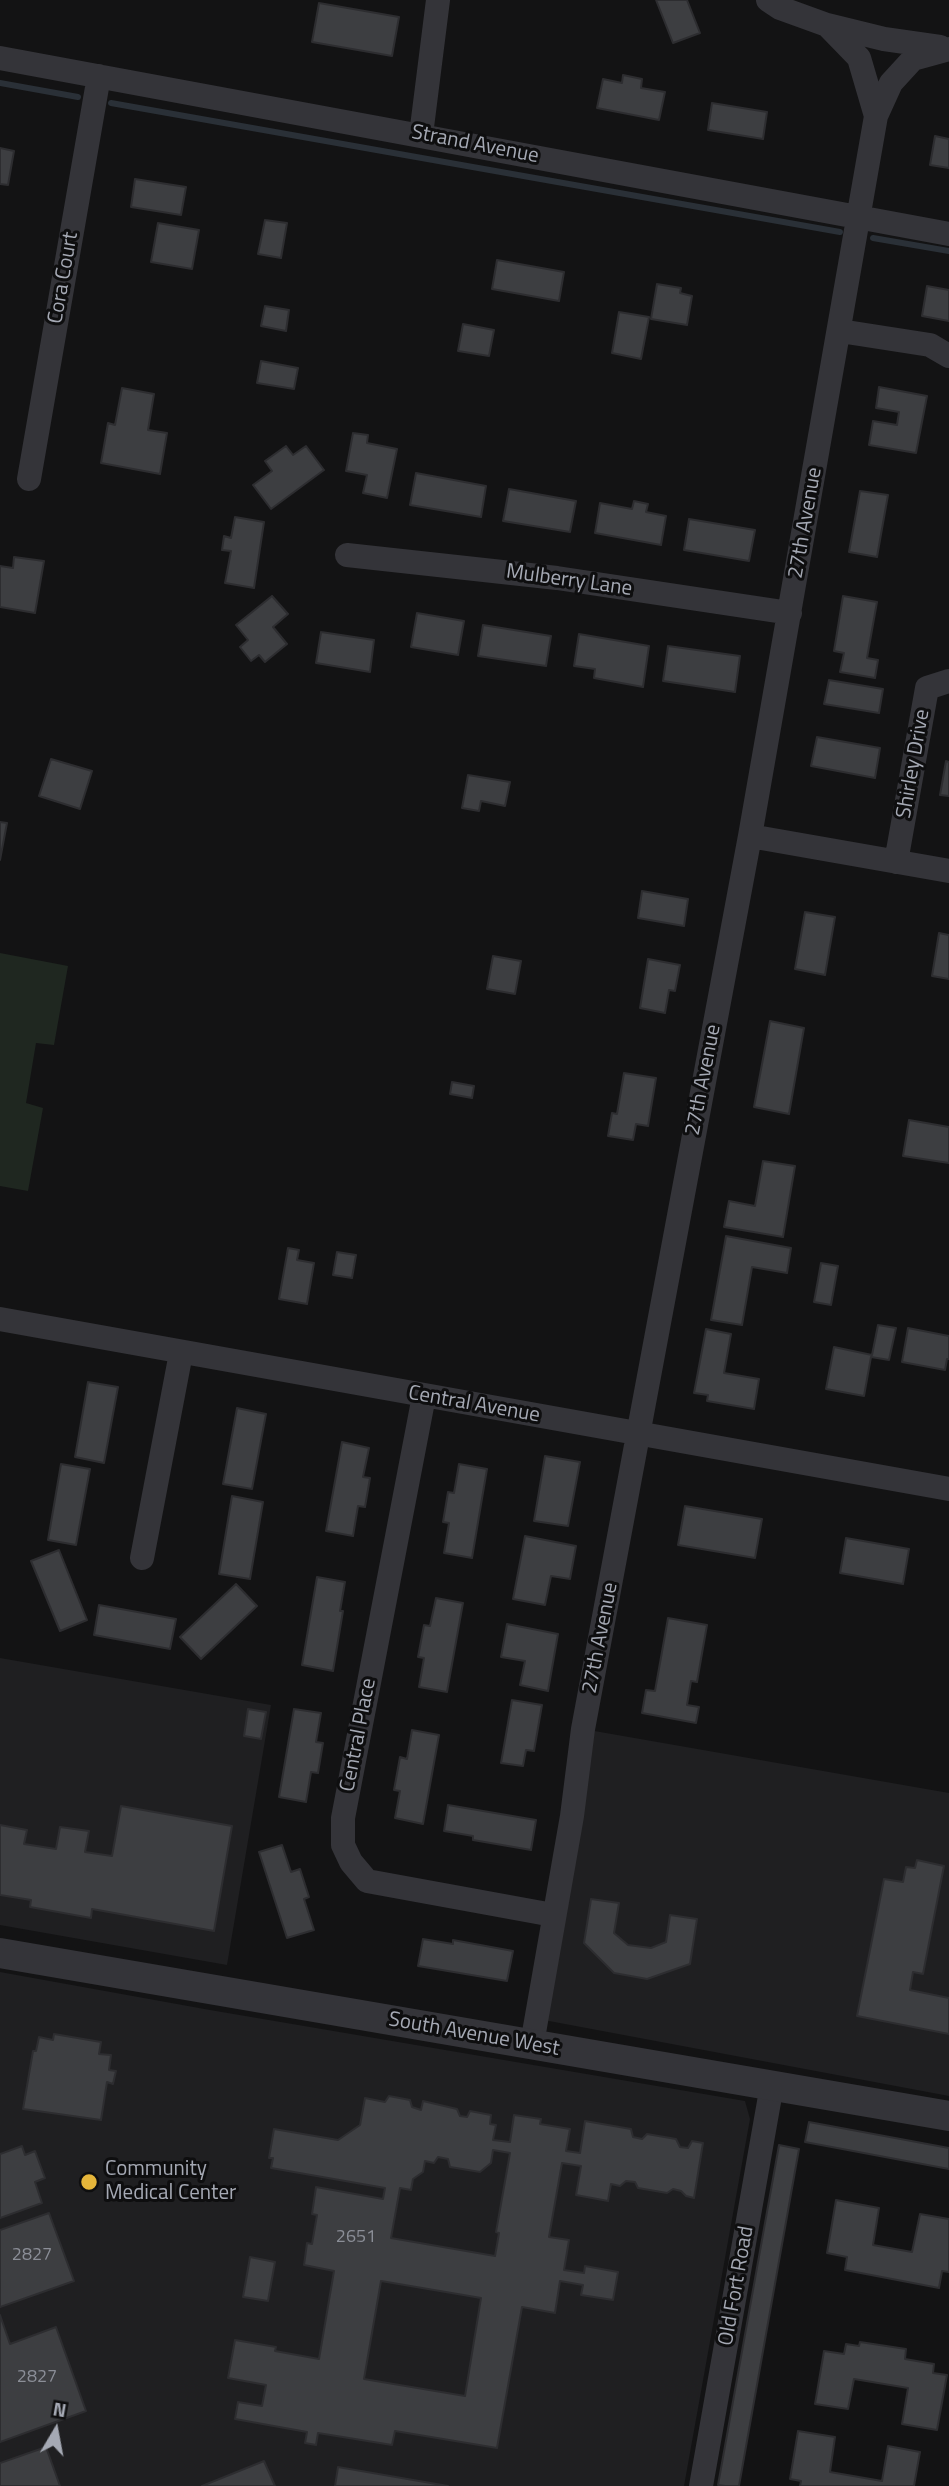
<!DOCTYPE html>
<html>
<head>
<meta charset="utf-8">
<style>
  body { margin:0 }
  #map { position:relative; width:949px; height:2486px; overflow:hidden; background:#131314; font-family:"Titillium Web",sans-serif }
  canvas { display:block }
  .north { position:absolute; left:21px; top:2395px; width:70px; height:70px; -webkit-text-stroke:5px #0e0e0f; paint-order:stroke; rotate:10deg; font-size:19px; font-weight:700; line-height:28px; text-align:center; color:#a5a9b4 }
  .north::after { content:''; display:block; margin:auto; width:24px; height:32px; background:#a5a9b4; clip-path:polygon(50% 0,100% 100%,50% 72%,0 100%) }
</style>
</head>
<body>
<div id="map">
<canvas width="949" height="2486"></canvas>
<div class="north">N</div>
</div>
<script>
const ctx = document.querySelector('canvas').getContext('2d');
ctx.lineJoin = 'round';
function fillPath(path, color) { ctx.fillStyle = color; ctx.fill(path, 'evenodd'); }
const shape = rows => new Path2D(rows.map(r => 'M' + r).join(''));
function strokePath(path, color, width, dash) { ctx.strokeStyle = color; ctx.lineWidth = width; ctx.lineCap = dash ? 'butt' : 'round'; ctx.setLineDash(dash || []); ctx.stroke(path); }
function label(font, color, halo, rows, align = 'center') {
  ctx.font = font + ' "Titillium Web",sans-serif'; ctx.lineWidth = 6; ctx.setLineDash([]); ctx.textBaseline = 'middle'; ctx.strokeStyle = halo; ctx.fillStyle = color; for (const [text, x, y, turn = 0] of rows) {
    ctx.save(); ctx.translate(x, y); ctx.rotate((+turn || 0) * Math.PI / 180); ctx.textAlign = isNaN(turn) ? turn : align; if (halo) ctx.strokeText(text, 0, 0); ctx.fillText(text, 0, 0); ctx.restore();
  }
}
fillPath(shape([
  [0,1658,271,1705,227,1965,0,1925],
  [583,1729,949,1793,949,2096,533,2018],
  [0,1972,210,2010,745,2101,750,2119,684,2486,0,2486]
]), '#1f1f21');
fillPath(shape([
  [0,953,68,966,54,1045,36,1043,26,1103,43,1108,28,1191,0,1186]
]), '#1f2720');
strokePath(shape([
  [0,83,78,97],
  [111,103,840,232],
  [873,238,949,251]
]), '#2a3037', 6);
const building = shape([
  [656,0,687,0,700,33,673,43,656,0],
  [319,3,399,17,392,56,312,42,319,3],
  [623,75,642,79,641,88,665,92,659,120,597,108,603,79,622,83,623,75],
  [712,103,767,112,763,139,708,130,712,103],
  [935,136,949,139,949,168,930,165,935,136],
  [0,148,14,151,8,185,0,184,0,148],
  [135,179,186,187,181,215,131,207,135,179],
  [265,220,287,223,281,258,258,254,265,220],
  [158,223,199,230,192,269,151,262,158,223],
  [497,260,564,272,559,301,492,289,497,260],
  [657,284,681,288,680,293,692,296,687,325,651,319,657,284],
  [927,286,949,290,949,321,922,316,927,286],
  [265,306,289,310,286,331,261,326,265,306],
  [619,312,649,317,641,359,612,353,619,312],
  [463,324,494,330,489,356,458,351,463,324],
  [261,361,298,368,294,389,257,383,261,361],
  [879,387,927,396,916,453,869,445,873,421,897,425,899,412,876,408,879,387],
  [122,388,154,394,148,430,167,433,160,474,101,463,108,423,115,425,122,388],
  [353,433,368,435,367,443,397,449,387,498,363,493,367,475,346,471,353,433],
  [286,446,293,455,306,446,324,470,271,509,253,485,272,471,265,461,286,446],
  [416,473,486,486,481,517,410,505,416,473],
  [509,489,576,501,570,532,503,521,509,489],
  [860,491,888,495,877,557,849,552,860,491],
  [634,501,648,504,646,512,666,516,661,545,595,533,600,503,632,509,634,501],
  [235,517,264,522,254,588,225,583,231,551,222,550,224,536,231,538,235,517],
  [689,519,755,530,749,561,684,550,689,519],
  [14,557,44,561,35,613,0,607,0,566,13,568,14,557],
  [272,596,288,614,273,627,287,644,265,662,259,655,251,661,240,647,248,640,236,625,272,596],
  [843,596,877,602,867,658,878,660,875,678,840,672,844,653,834,651,843,596],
  [417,613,464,621,458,655,411,647,417,613],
  [483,625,551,636,546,666,478,656,483,625],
  [321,632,374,640,370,672,316,663,321,632],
  [579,634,649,646,643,687,594,678,595,669,574,666,579,634],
  [668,646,740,656,735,692,663,681,668,646],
  [829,680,883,689,879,713,824,704,829,680],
  [817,737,880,748,875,778,811,766,817,737],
  [51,759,92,771,80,809,39,796,51,759],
  [946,761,949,762,949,796,940,795,946,761],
  [468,775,510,782,505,806,481,801,479,811,462,808,468,775],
  [0,822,7,823,0,860,0,822],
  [642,891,688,899,684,926,638,918,642,891],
  [805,912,835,917,825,975,795,969,805,912],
  [939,933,949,935,949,979,932,976,939,933],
  [493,956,521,961,515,994,487,989,493,956],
  [648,959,680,965,675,991,669,990,665,1013,640,1008,648,959],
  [770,1021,804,1028,789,1114,754,1107,770,1021],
  [624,1073,656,1078,648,1126,636,1124,633,1140,608,1136,612,1113,617,1114,624,1073],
  [452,1082,474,1086,472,1098,450,1094,452,1082],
  [909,1120,949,1127,949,1163,903,1156,909,1120],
  [763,1161,795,1166,783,1237,724,1227,729,1201,755,1206,763,1161],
  [726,1236,791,1248,787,1273,752,1267,742,1325,711,1320,726,1236],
  [288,1248,299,1250,297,1260,314,1263,307,1304,279,1299,288,1248],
  [337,1252,356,1255,352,1278,333,1275,337,1252],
  [821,1263,838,1266,831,1305,814,1302,821,1263],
  [878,1325,896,1328,889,1360,871,1357,864,1396,826,1389,834,1347,872,1355,878,1325],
  [908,1328,949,1336,949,1359,947,1359,945,1370,902,1362,908,1328],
  [706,1329,731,1334,724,1373,759,1379,754,1409,707,1401,708,1395,694,1393,706,1329],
  [88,1382,118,1387,104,1463,75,1457,88,1382],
  [237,1408,266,1414,252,1489,223,1484,237,1408],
  [342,1442,369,1448,363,1477,370,1478,365,1507,358,1506,353,1536,326,1531,342,1442],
  [545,1456,580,1462,568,1526,534,1521,545,1456],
  [61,1464,90,1469,76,1545,48,1540,61,1464],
  [459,1464,487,1469,472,1558,444,1553,449,1523,443,1522,448,1492,454,1493,459,1464],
  [232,1496,263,1502,250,1579,219,1574,232,1496],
  [685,1506,762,1519,755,1558,678,1545,685,1506],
  [525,1536,576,1546,570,1579,551,1576,545,1605,513,1599,525,1536],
  [846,1538,909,1549,903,1584,840,1573,846,1538],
  [59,1550,87,1620,60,1631,31,1561,59,1550],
  [317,1577,345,1582,340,1611,343,1611,333,1671,302,1665,317,1577],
  [236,1584,257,1606,201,1659,180,1637,236,1584],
  [436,1598,463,1603,447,1692,419,1687,424,1658,418,1657,424,1625,430,1626,436,1598],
  [99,1605,176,1619,170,1649,94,1635,99,1605],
  [668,1618,707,1625,697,1682,691,1681,687,1705,699,1707,696,1723,642,1713,646,1690,655,1691,668,1618],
  [507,1624,558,1634,548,1691,520,1685,525,1661,501,1657,507,1624],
  [512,1700,542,1705,534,1751,526,1750,523,1766,501,1763,512,1700],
  [248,1709,266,1712,261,1739,244,1736,248,1709],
  [294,1709,321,1713,316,1742,323,1743,318,1773,311,1772,306,1802,279,1797,294,1709],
  [412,1730,439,1735,423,1824,395,1818,400,1791,394,1790,400,1757,407,1759,412,1730],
  [448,1805,536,1820,531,1850,473,1840,473,1836,444,1831,448,1805],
  [121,1806,232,1826,214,1931,92,1909,91,1918,30,1907,31,1900,0,1895,0,1825,27,1830,24,1844,56,1849,60,1827,89,1831,85,1852,112,1856,121,1806],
  [282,1845,291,1872,300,1869,309,1897,304,1899,314,1930,287,1938,259,1852,282,1845],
  [917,1860,944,1866,923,1974,913,1972,910,1990,949,1998,949,2034,857,2016,884,1879,903,1882,906,1867,915,1868,917,1860],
  [591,1899,619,1903,614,1933,628,1945,651,1948,666,1942,670,1915,697,1919,690,1964,647,1979,614,1973,584,1943,591,1899],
  [423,1939,453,1944,453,1940,513,1951,507,1981,418,1966,423,1939],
  [54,2034,101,2042,99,2054,111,2055,109,2070,116,2071,113,2084,107,2082,101,2120,23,2109,33,2051,36,2051,39,2037,53,2040,54,2034],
  [389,2096,410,2100,412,2107,421,2110,423,2101,457,2109,460,2116,467,2117,470,2111,491,2115,490,2124,496,2125,493,2140,510,2142,514,2115,541,2119,540,2124,570,2129,566,2151,580,2153,585,2121,631,2129,633,2137,642,2139,647,2134,676,2139,680,2147,688,2148,692,2141,703,2143,694,2198,686,2196,681,2191,673,2189,667,2193,638,2188,635,2182,626,2181,620,2186,611,2184,608,2201,576,2195,581,2166,562,2163,549,2237,569,2240,564,2270,584,2273,585,2266,618,2272,613,2300,581,2295,583,2285,560,2281,555,2313,522,2307,497,2448,395,2431,392,2445,318,2433,316,2445,305,2443,307,2432,235,2419,238,2402,262,2406,266,2385,228,2378,235,2340,276,2347,275,2351,319,2359,334,2271,304,2265,307,2243,312,2244,317,2215,312,2214,316,2187,383,2199,385,2188,271,2168,273,2158,269,2158,274,2129,338,2140,360,2125,365,2098,385,2102,389,2096],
  [493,2150,510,2153,496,2232,499,2233,495,2256,391,2238,400,2188,411,2190,413,2179,423,2172,425,2161,434,2163,438,2157,448,2159,450,2167,480,2172,491,2163,493,2150],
  [381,2281,481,2298,465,2396,364,2379,381,2281],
  [809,2122,949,2148,949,2169,805,2142,809,2122],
  [779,2145,799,2149,739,2486,725,2486,718,2485,779,2145],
  [22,2146,25,2155,35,2151,45,2178,35,2182,42,2203,0,2218,0,2154,22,2146],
  [836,2200,879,2208,873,2245,912,2252,920,2214,949,2219,949,2272,942,2271,939,2288,845,2270,847,2257,827,2253,836,2200],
  [49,2213,74,2281,0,2307,0,2230,49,2213],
  [250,2257,275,2262,268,2301,243,2297,250,2257],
  [0,2315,10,2344,56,2327,86,2411,0,2442,0,2315],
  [860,2342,906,2349,905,2359,934,2364,933,2373,947,2375,937,2430,902,2424,908,2388,854,2379,848,2409,815,2404,824,2351,844,2354,846,2344,859,2346,860,2342],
  [798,2431,835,2437,830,2472,882,2481,888,2446,920,2452,914,2486,800,2486,801,2481,790,2479,798,2431],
  [46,2447,60,2486,0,2486,0,2463,46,2447],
  [264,2461,275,2486,202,2486,264,2461],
  [338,2467,448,2486,335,2486,338,2467]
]);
fillPath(building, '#3d3e41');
strokePath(building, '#2d2d30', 2);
strokePath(shape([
  [768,0,780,8,827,25,859,58,876,116,891,83,913,59,949,49],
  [827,25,884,39,940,47],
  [0,58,949,234],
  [421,135,438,0],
  [840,331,930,345,949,356],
  [29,479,99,76],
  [347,555,557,578,790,613],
  [750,836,949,871],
  [896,862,927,688,949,681],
  [0,1319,949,1489],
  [424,1396,343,1818,343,1845,351,1862,367,1881,553,1915],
  [142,1558,181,1353],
  [532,2044,572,1816,583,1729,750,836,876,116],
  [701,2486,772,2085]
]), '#343439', 24);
strokePath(shape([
  [0,1953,949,2116]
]), '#343439', 30);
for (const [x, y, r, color] of [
  [89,2182,9,"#e5b53a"]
]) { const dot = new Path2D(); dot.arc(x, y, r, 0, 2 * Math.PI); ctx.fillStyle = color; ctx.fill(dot); strokePath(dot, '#0e0e0f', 2.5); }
label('18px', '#8b8e97', null, [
  ["2651",356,2238],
  ["2827",32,2256],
  ["2827",37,2378]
]);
label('21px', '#a5a9b4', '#0e0e0f', [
  ["Strand Avenue",475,145,11],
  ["Cora Court",64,278,-80],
  ["27th Avenue",806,523,-80],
  ["Mulberry Lane",569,581,8],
  ["Shirley Drive",914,764,-80],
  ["27th Avenue",704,1080,-79],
  ["Central Avenue",474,1405,10],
  ["27th Avenue",601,1638,-79],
  ["Central Place",359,1735,-79],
  ["South Avenue West",474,2035,10],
  ["Old Fort Road",737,2286,-80]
]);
label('21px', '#a5a9b4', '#0e0e0f', [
  ["Community",105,2170],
  ["Medical Center",105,2194]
], 'left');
</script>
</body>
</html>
